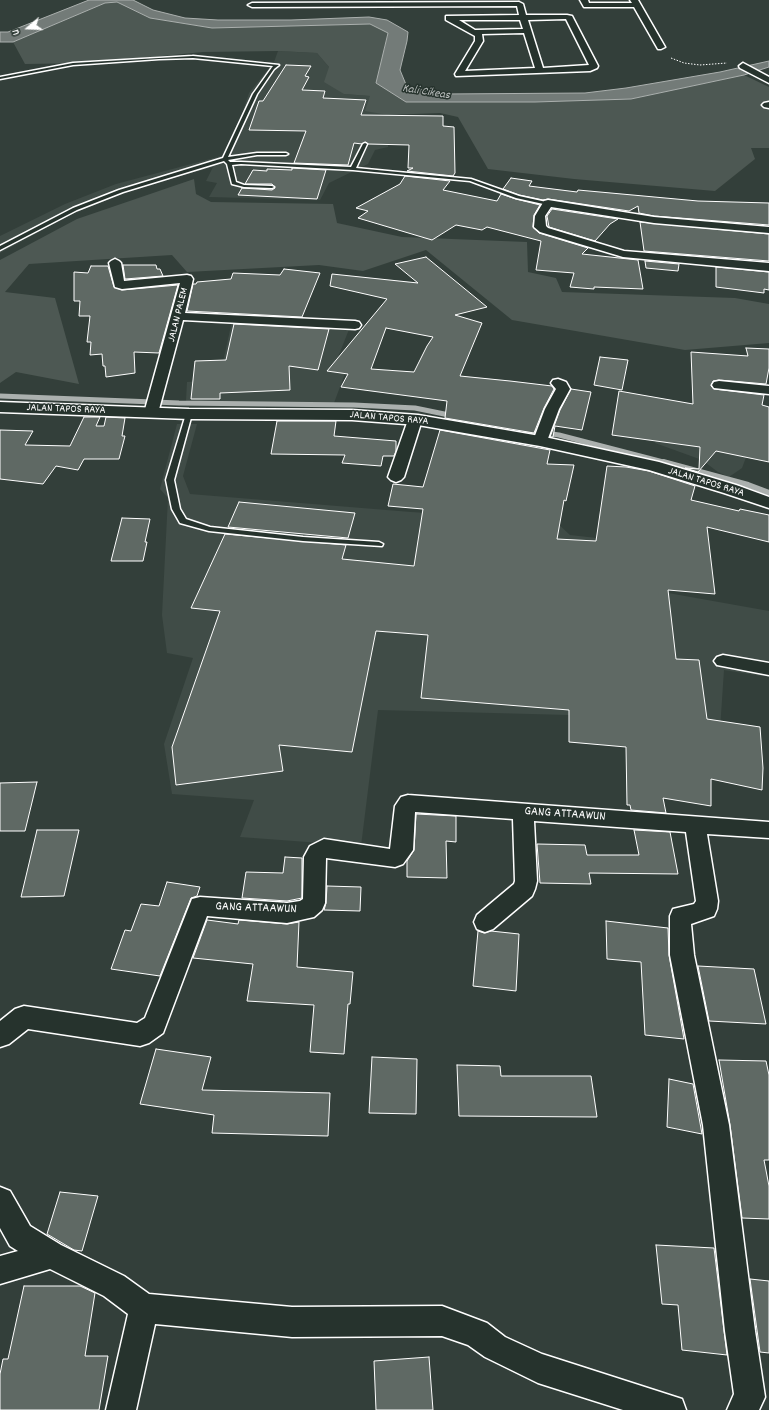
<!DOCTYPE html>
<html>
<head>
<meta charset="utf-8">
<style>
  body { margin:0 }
  #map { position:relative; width:769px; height:1410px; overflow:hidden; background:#333f3a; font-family:Dekko,sans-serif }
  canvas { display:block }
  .north { position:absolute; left:8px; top:8px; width:40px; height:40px; -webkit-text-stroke:3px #26332d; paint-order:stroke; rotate:251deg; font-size:11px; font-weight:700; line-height:16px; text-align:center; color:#fff }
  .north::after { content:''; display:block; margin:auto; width:14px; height:18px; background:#fff; clip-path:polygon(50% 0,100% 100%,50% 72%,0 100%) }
</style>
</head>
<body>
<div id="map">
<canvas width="769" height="1410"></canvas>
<div class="north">U</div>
</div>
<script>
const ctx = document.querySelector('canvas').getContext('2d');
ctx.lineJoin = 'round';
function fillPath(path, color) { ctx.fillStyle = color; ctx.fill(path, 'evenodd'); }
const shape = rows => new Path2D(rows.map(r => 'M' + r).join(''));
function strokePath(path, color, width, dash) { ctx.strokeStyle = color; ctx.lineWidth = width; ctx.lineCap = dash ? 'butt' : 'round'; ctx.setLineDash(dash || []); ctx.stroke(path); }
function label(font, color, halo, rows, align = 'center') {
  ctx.font = font + ' Dekko,sans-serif'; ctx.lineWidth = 3; ctx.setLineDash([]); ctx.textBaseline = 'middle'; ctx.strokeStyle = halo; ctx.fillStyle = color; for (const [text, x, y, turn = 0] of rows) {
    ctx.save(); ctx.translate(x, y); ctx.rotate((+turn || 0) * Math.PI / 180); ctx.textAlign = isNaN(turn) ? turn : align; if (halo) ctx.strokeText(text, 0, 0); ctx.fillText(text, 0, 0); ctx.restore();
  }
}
fillPath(shape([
  [278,51,317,53,329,67,344,94,370,96,388,115,388,147,375,150,368,164,329,183,320,200,209,197,217,183,206,181,213,167,133,189,70,215,0,253,0,236,65,204,116,184,225,155,238,126,249,93,274,62],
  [232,321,350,327,338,357,350,360,334,403,186,401,187,382,219,380],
  [221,384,219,399,191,399,193,385],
  [665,417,759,423,742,468,729,477,718,472,702,460,655,443],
  [177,424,197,424,183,476,190,494,411,512,555,521,570,535,642,543,657,591,769,611,769,661,762,676,724,670,720,730,673,723,569,715,378,710,361,846,240,837,254,800,172,794,164,744,193,658,167,653,162,615,168,498,160,489]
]), '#404c47');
fillPath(shape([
  [117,2,150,18,212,28,370,24,388,33,384,48,406,102,535,102,631,99,744,75,769,87,769,148,751,148,755,159,715,191,574,179,488,169,458,117,440,113,388,115,365,111,370,96,344,94,324,82,329,67,317,53,278,51,203,52,90,63,25,64,13,42,105,3],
  [194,179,196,194,211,202,333,204,337,223,402,237,527,242,528,272,556,278,562,292,735,298,769,304,769,343,685,350,512,320,426,250,363,271,319,265,187,272,172,255,29,264,5,292,55,298,79,384,16,372,0,383,0,260,77,219]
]), '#4d5853');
const water = shape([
  [89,0,133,0,153,10,185,18,218,20,291,20,369,17,387,20,408,32,407,41,400,70,407,87,444,94,585,93,626,88,720,72,769,61,769,67,744,75,631,99,535,102,406,102,376,83,388,33,370,24,212,28,150,18,117,2,105,3,13,42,0,42,0,32,8,32,89,0]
]);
fillPath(water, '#737b78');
strokePath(water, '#abb0ae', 1);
strokePath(shape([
  [0,396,179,403,354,405,415,408,454,416],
  [525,430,559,435,667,463]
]), '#abb0ae', 5);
strokePath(shape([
  [663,462,748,485,769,493]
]), '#abb0ae', 6);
const building = shape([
  [286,65,311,66,305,76,309,77,302,90,325,91,323,98,366,100,361,115,443,116,443,126,454,127,455,173,453,176,407,171,413,168,408,168,409,145,368,144,366,142,362,144,354,143,348,165,294,163,306,131,249,130,259,101,263,101,286,65],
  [292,168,326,170,317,199,238,195,242,188,272,190,275,188,272,184,245,184,253,170,267,171,267,169,292,170,292,168],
  [405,176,450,181,443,190,497,201,501,194,516,199,540,205,534,215,533,227,539,233,588,248,582,254,638,260,643,289,594,287,594,289,570,287,574,273,536,270,541,241,487,227,482,230,456,225,432,240,358,218,368,211,356,208,400,184,405,176],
  [511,178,532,181,529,186,577,192,578,190,698,201,769,203,769,225,654,216,639,213,638,206,629,211,548,199,543,200,519,195,503,189,511,178],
  [552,209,618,219,610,224,595,241,549,227,547,216,552,209],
  [640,222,769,234,769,261,644,251,640,222],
  [426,257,487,307,455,315,482,323,460,376,510,381,552,386,554,389,544,408,534,433,445,418,447,401,341,387,348,374,327,371,387,299,330,286,332,274,418,283,395,264,426,257],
  [386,328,433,337,427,346,414,372,371,369,386,328],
  [645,261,679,264,678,271,646,268,645,261],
  [123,265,156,265,157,269,160,269,163,276,125,279,123,265],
  [91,266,108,266,114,287,122,290,178,285,159,353,134,352,135,373,106,377,105,366,103,366,102,354,90,355,91,342,87,342,90,316,79,316,80,301,74,301,74,272,88,273,91,266],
  [716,267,769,272,769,290,764,289,764,293,716,287,716,267],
  [284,269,320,273,302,317,187,311,193,284,196,284,197,282,231,279,233,273,280,275,284,269],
  [234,324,329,329,318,370,289,366,290,390,220,393,220,399,191,399,195,361,226,360,234,324],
  [746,348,769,349,769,368,766,384,719,380,713,381,711,386,714,389,764,395,762,405,769,407,769,462,716,451,698,472,685,468,699,469,700,447,612,435,619,391,693,404,691,352,748,356,746,348],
  [600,357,628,360,622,390,594,385,600,357],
  [571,389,591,392,582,430,555,426,553,437,550,437,560,410,571,389],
  [84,417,100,417,96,426,104,426,106,417,125,418,122,436,125,436,119,459,84,459,78,470,56,466,43,484,0,479,0,430,33,431,25,445,70,446,84,417],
  [277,421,336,421,334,436,396,441,396,451,394,456,383,456,381,466,342,463,345,455,271,454,277,421],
  [440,430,550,450,547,464,574,465,566,501,564,500,557,539,596,541,607,466,626,467,649,471,695,486,691,500,739,511,740,509,769,515,769,542,707,527,715,594,668,590,676,659,699,660,707,719,760,727,763,768,762,790,711,779,711,806,663,798,666,813,631,810,630,805,627,805,626,747,569,742,569,710,421,698,428,635,376,631,352,752,279,745,283,771,176,785,172,747,220,611,191,608,225,534,346,545,342,559,414,566,423,509,388,506,393,484,423,487,440,430],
  [239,502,355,513,348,538,228,527,239,502],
  [122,518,150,519,145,542,147,542,143,561,111,561,122,518],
  [37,782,25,831,0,831,0,783,37,782],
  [416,814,456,816,456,842,446,841,447,878,407,877,407,861,414,850,416,814],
  [37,830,79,830,64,896,21,897,37,830],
  [634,830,670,832,678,874,589,873,591,884,540,883,537,844,585,845,587,855,639,855,634,830],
  [285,857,302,858,302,898,287,901,242,898,246,872,283,873,285,857],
  [167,882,200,887,197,896,191,898,160,976,111,969,125,930,131,931,141,904,159,906,167,882],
  [327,886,361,887,360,911,324,910,326,903,327,886],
  [207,920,238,924,239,920,287,924,299,922,297,967,353,972,350,1004,348,1004,344,1054,310,1052,314,1005,247,1001,253,964,193,958,207,920],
  [606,921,668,928,669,955,684,1039,645,1035,641,962,607,959,606,921],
  [478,931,484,933,491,931,519,934,516,991,473,986,478,931],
  [698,966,754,969,766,1024,709,1021,698,966],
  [156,1049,211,1057,202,1090,330,1093,328,1136,212,1133,214,1115,140,1104,156,1049],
  [372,1057,417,1059,416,1114,369,1113,372,1057],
  [719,1060,766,1061,769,1075,769,1160,764,1160,769,1186,769,1219,742,1218,730,1125,719,1060],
  [457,1065,500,1066,501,1076,591,1076,597,1117,459,1116,457,1065],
  [669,1079,693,1084,702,1134,667,1127,669,1079],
  [60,1192,98,1196,82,1251,74,1250,47,1234,60,1192],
  [656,1245,714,1248,727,1355,682,1350,678,1305,662,1304,656,1245],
  [750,1279,769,1281,769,1353,760,1352,750,1279],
  [24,1286,80,1286,95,1293,85,1356,108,1356,99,1410,0,1410,0,1374,3,1359,8,1359,24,1286],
  [429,1357,433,1410,376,1410,374,1361,429,1357]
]);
fillPath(building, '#5f6964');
strokePath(building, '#fff', 1);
const service = shape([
  [193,56,279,65,274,69,257,94,228,157,257,153,286,153,288,154,286,155,257,155,228,160,230,162,241,162,351,167,363,144,365,143,367,144,356,168,471,179,519,196,551,203,548,205,516,198,470,181,353,170,241,164,232,165,236,182,244,185,272,186,274,187,272,188,244,187,232,184,227,164,224,161,123,192,77,210,0,250,0,246,73,208,119,190,223,158,253,94,273,66,193,58,159,59,73,65,0,79,0,77,73,63,193,56],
  [189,412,192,414,174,480,180,509,186,519,210,527,303,537,379,542,383,544,382,546,303,541,209,531,180,523,172,509,166,480,186,414,189,412]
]);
const minor = shape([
  [580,0,588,0,589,3,632,3,630,0,638,0,665,47,661,49,658,49,634,7,584,7,580,0],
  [519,2,523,4,526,15,567,15,572,16,598,66,597,68,590,71,456,76,455,74,475,41,475,36,446,20,446,16,519,15,517,6,252,7,248,5,252,3,519,2],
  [566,19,589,65,543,68,528,20,566,19],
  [459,20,520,20,523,29,475,30,459,20],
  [524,33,535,68,465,71,483,41,482,34,524,33],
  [743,63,769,77,769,83,740,68,739,66,743,63],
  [769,102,769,108,764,107,762,105,764,103,769,102],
  [548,200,654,217,769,227,769,233,654,223,551,207,545,216,546,226,548,228,624,251,769,263,769,271,623,257,540,232,534,227,535,216,544,201,548,200],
  [115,259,119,261,121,263,124,281,187,275,191,276,193,279,185,313,355,321,359,322,361,325,359,328,355,329,183,320,158,413,156,416,151,417,146,416,144,413,180,283,122,289,115,287,109,263,111,261,115,259],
  [558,379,566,382,570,389,559,409,547,441,545,444,540,445,535,444,533,441,545,409,556,389,551,383,553,380,558,379],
  [719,381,769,386,769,394,714,388,712,385,714,382,719,381],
  [415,416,420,417,422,420,404,477,401,480,396,482,391,480,388,477,408,420,410,417,415,416],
  [723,655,769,663,769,675,717,665,714,661,717,657,723,655],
  [408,795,769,822,769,838,707,834,718,901,717,909,714,916,691,924,694,955,729,1125,755,1331,765,1397,759,1410,727,1410,734,1394,725,1331,703,1125,670,955,670,916,673,909,694,904,696,901,686,832,534,821,537,881,535,889,532,896,493,929,485,932,477,929,474,922,477,915,514,884,515,881,513,819,415,812,413,850,403,864,395,867,326,858,325,903,322,910,314,917,287,923,207,916,163,1033,149,1043,140,1046,28,1029,9,1044,0,1047,0,1021,15,1009,24,1006,137,1023,145,1018,192,899,200,897,287,903,300,901,303,899,304,857,310,846,324,839,390,849,395,806,401,797,408,795],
  [0,1187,10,1191,30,1226,61,1245,124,1276,149,1294,292,1307,442,1306,487,1323,505,1337,542,1354,682,1399,686,1410,623,1410,538,1383,485,1357,468,1345,442,1336,292,1337,155,1324,136,1410,106,1410,128,1314,104,1296,50,1269,0,1284,0,1256,18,1251,10,1246,0,1228,0,1187]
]);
const secondary = shape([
  [0,402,189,409,352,410,418,415,540,436,659,462,736,485,769,497,769,508,724,493,649,470,540,446,418,425,352,420,189,419,0,412,0,402]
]);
strokePath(service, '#fff', 3);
strokePath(minor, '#fff', 3);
strokePath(secondary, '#fff', 3);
strokePath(shape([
  [671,58,684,63,700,65,727,63]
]), '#fff', 1, [1.5, 1.5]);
fillPath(service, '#26332d');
fillPath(minor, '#26332d');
fillPath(secondary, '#26332d');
label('11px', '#fff', '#26332d', [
  ["JALAN PALEM",179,315,-76],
  ["JALAN TAPOS RAYA",66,410,2],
  ["JALAN TAPOS RAYA",389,419,5],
  ["JALAN TAPOS RAYA",706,483,17]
]);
label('italic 12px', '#b9bdbc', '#26332d', [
  ["Kali Cikeas",426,93,9]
]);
label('13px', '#fff', '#26332d', [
  ["GANG ATTAAWUN",565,815,4],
  ["GANG ATTAAWUN",256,909,2]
]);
</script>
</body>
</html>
